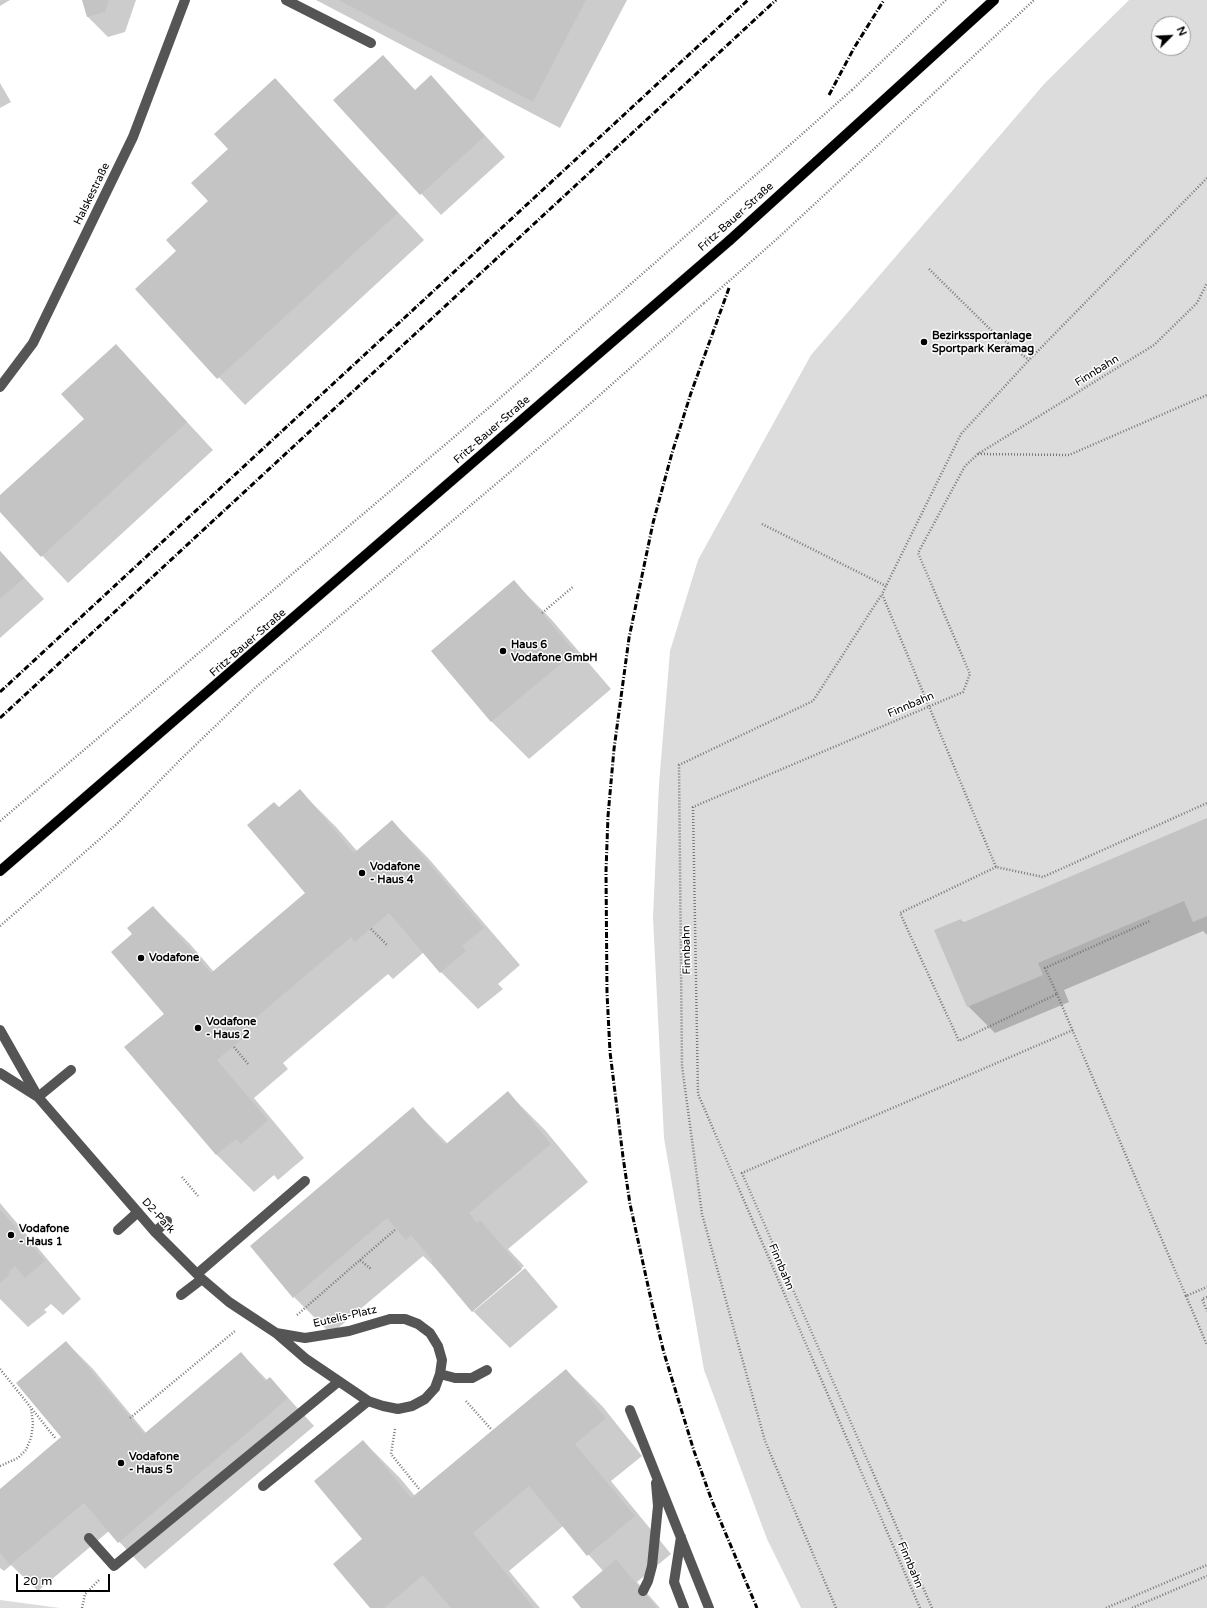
<!DOCTYPE html>
<html>
<head>
<meta charset="utf-8">
<style>
  body { margin:0 }
  #map { position:relative; width:1207px; height:1608px; overflow:hidden; background:#fff; font-family:"Varela Round",sans-serif }
  canvas { display:block }
  .north { position:absolute; left:1151px; top:16px; width:40px; height:40px; box-sizing:border-box; background:#fff; border:1px solid #999; border-radius:50%; rotate:66deg; font-size:11px; font-weight:700; line-height:16px; text-align:center; color:#000 }
  .north::after { content:''; display:block; margin:auto; width:14px; height:18px; background:#000; clip-path:polygon(50% 0,100% 100%,50% 72%,0 100%) }
  .scale { position:absolute; left:16px; top:1574px; width:94px; height:18px; box-sizing:border-box; border:2px solid #000; border-top:0; padding-left:5px; font-size:12px; line-height:14px; white-space:nowrap; color:#000; -webkit-text-stroke:3px #fff; paint-order:stroke }
</style>
</head>
<body>
<div id="map">
<canvas width="1207" height="1608"></canvas>
<div class="north">N</div>
<div class="scale">20 m</div>
</div>
<script>
const ctx = document.querySelector('canvas').getContext('2d');
ctx.lineJoin = 'round';
function fillPath(path, color) { ctx.fillStyle = color; ctx.fill(path, 'evenodd'); }
const shape = rows => new Path2D(rows.map(r => 'M' + r).join(''));
function strokePath(path, color, width, dash) { ctx.strokeStyle = color; ctx.lineWidth = width; ctx.lineCap = dash ? 'butt' : 'round'; ctx.setLineDash(dash || []); ctx.stroke(path); }
function label(font, color, halo, rows, align = 'center') {
  ctx.font = font + ' "Varela Round",sans-serif'; ctx.lineWidth = 3; ctx.setLineDash([]); ctx.textBaseline = 'middle'; ctx.strokeStyle = halo; ctx.fillStyle = color; for (const [text, x, y, turn = 0] of rows) {
    ctx.save(); ctx.translate(x, y); ctx.rotate((+turn || 0) * Math.PI / 180); ctx.textAlign = isNaN(turn) ? turn : align; if (halo) ctx.strokeText(text, 0, 0); ctx.fillText(text, 0, 0); ctx.restore();
  }
}
fillPath(shape([
  [1129,0,1207,0,1207,1608,801,1608,767,1539,704,1370,664,1138,653,918,659,784,670,651,698,560,811,355,1045,83],
  [1159,24,1183,24,1183,48,1159,48],
  [0,1600,60,1608,0,1608]
]), '#dcdcdc');
fillPath(shape([
  [0,0,10,0,0,6],
  [83,0,136,0,125,32,108,37,87,16],
  [316,0,627,0,560,128],
  [431,77,505,157,441,215,335,100,416,91],
  [275,80,424,240,245,405,136,289,178,251,209,201,229,149],
  [0,83,11,102,0,108],
  [116,345,213,450,68,583,0,511,0,497,85,419],
  [0,551,44,599,0,638],
  [514,582,551,619,611,689,529,759,492,722,432,651],
  [300,791,337,828,357,851,392,821,429,859,520,965,498,984,503,989,478,1009,441,972,424,952,393,979,388,974,283,1063,288,1069,254,1098,304,1158,278,1180,274,1175,254,1192,217,1155,126,1048,165,1014,134,934,153,907,190,944,214,972,307,893,279,808],
  [1207,819,1207,935,1203,931,1064,990,1069,1002,995,1033,968,1006,961,920,964,923],
  [508,1093,545,1130,588,1182,508,1249,524,1266,474,1308,474,1311,525,1268,558,1307,510,1348,473,1311,444,1276,423,1256,331,1334,294,1297,413,1109,448,1144],
  [0,1203,81,1299,63,1315,51,1304,44,1310,47,1312,28,1327,0,1299],
  [66,1342,93,1369,146,1433,241,1353,267,1380,270,1378,314,1426,145,1569,109,1531,38,1591,11,1565,4,1571,0,1568,0,1490,63,1437],
  [566,1370,603,1407,642,1456,611,1481,671,1554,637,1582,660,1608,582,1608,604,1572,563,1526,509,1571,540,1608,371,1608,364,1539,363,1441,400,1478,415,1496]
]), '#0003');
fillPath(shape([
  [82,0,109,0,105,12,87,17],
  [338,0,586,0,533,102],
  [383,55,415,90,431,75,485,136,420,195,333,100],
  [275,78,398,213,217,379,135,289,176,251,166,240,208,201,191,183,228,149,214,134],
  [116,344,187,422,41,557,0,512,0,495,84,419,61,394],
  [0,551,24,578,0,599],
  [514,580,575,652,491,722,431,651],
  [300,789,354,853,392,820,484,928,462,946,466,951,440,973,389,913,355,942,351,937,247,1025,252,1031,217,1060,268,1120,241,1144,236,1139,216,1155,124,1047,164,1014,111,952,132,934,127,928,153,906,211,973,305,893,247,825,274,802,279,807],
  [1207,818,1207,916,1193,922,1184,901,1038,963,1043,975,967,1007,934,930,961,919,962,923],
  [508,1091,551,1144,469,1213,477,1223,480,1220,522,1269,472,1312,431,1263,433,1261,411,1235,406,1240,387,1218,293,1298,250,1246,413,1107,445,1145],
  [0,1209,45,1261,25,1278,15,1266,8,1272,10,1274,0,1283],
  [66,1341,144,1434,241,1352,265,1381,270,1377,288,1398,118,1543,84,1503,10,1565,0,1553,0,1489,61,1437,16,1383],
  [566,1369,606,1418,575,1444,635,1516,587,1556,529,1486,473,1533,534,1608,451,1608,423,1575,384,1608,370,1608,333,1564,362,1539,314,1481,363,1440,411,1498],
  [616,1559,657,1608,581,1608,572,1597]
]), '#c4c4c4');
const major = shape([
  [816,162,994,0],
  [0,871,730,240]
]);
strokePath(major, '#dbdbdb', 11);
strokePath(shape([
  [852,90,946,0],
  [1207,178,1029,360,961,434,882,594,996,867,1043,877,1207,803],
  [778,238,1034,0],
  [929,269,991,330,1029,360],
  [978,454,1069,455,1207,395],
  [762,524,886,586],
  [542,613,574,586],
  [0,821,492,405,759,172],
  [996,867,900,913,959,1041,1057,994,1045,968,1150,921],
  [0,926,117,824,181,759,256,687,568,423,704,303],
  [371,929,388,946],
  [1057,994,1186,1296,1207,1287],
  [234,1047,248,1064],
  [182,1177,198,1196],
  [360,1260,396,1229],
  [1186,1296,1207,1345],
  [1207,1297,1202,1299,1207,1311],
  [297,1315,360,1260,371,1269],
  [0,1369,56,1439],
  [466,1401,492,1430],
  [130,1418,235,1331],
  [395,1429,391,1454,420,1490],
  [0,1466,18,1458,26,1450,31,1438,33,1424,31,1408],
  [82,1608,85,1594,99,1580],
  [836,1608,765,1441,702,1214,682,1066,679,765,813,701,882,594],
  [920,1608,698,1094,693,807,963,692,970,674,918,553,965,466,978,454,1154,345,1197,303,1207,283],
  [932,1608,742,1173,1073,1030],
  [1106,1608,1207,1565],
  [1132,1608,1207,1576]
]), '#777', 2.5, [1, 2]);
strokePath(shape([
  [286,0,371,43],
  [0,387,33,343,133,137,185,0],
  [0,1030,38,1097,155,1232,202,1279,229,1302,276,1333],
  [0,1073,38,1097],
  [38,1097,71,1070],
  [118,1230,138,1212],
  [155,1232,167,1221],
  [197,1274,305,1181],
  [181,1295,202,1279],
  [390,1319,405,1319,418,1324,430,1333,438,1346,442,1360,440,1374,435,1388,425,1399,412,1406,398,1409,383,1406,368,1401,306,1359,276,1333,305,1338,349,1331,390,1319],
  [440,1374,455,1378,472,1378,487,1370],
  [630,1410,709,1608],
  [263,1486,368,1401],
  [681,1537,674,1582,684,1608],
  [89,1538,114,1566,338,1382],
  [643,1591,648,1581,652,1566,658,1506,656,1483]
]), '#555', 10);
strokePath(major, '#000', 10);
strokePath(shape([
  [829,95,854,48,884,0],
  [729,288,691,393,672,453,653,523,629,638,614,749,608,816,606,871,607,993,610,1052,623,1157,630,1204,652,1304,664,1353,694,1451,712,1501,757,1608],
  [0,692,748,0],
  [0,718,776,0]
]), '#000', 3, [6, 2, 1, 2]);
const majorBridge = shape([
  [730,240,816,162]
]);
strokePath(majorBridge, '#dbdbdb', 11, []);
strokePath(shape([
  [759,172,852,90],
  [704,303,778,238]
]), '#777', 2.5, [1, 2]);
strokePath(majorBridge, '#000', 10);
for (const [x, y, r, color] of [
  [924,342,4,"#000"],
  [503,651,4,"#000"],
  [362,873,4,"#000"],
  [141,958,4,"#000"],
  [198,1028,4,"#000"],
  [11,1235,4,"#000"],
  [121,1463,4,"#000"]
]) { const dot = new Path2D(); dot.arc(x, y, r, 0, 2 * Math.PI); ctx.fillStyle = color; ctx.fill(dot); strokePath(dot, '#fff', 1.5); }
label('11px', '#000', '#fff', [
  ["Halskestraße",92,194,-64],
  ["Fritz-Bauer-Straße",736,217,-42],
  ["Finnbahn",1097,371,-32],
  ["Fritz-Bauer-Straße",492,430,-41],
  ["Fritz-Bauer-Straße",248,643,-41],
  ["Finnbahn",911,705,-23],
  ["Finnbahn",687,950,-91],
  ["D2-Park",158,1216,48],
  ["Finnbahn",781,1267,67],
  ["Eutelis-Platz",345,1317,-13],
  ["Finnbahn",910,1565,67]
]);
label('bold 11px', '#000', '#fff', [
  ["Bezirkssportanlage",932,336],
  ["Sportpark Keramag",932,349],
  ["Haus 6",511,645],
  ["Vodafone GmbH",511,658],
  ["Vodafone",370,867],
  ["- Haus 4",370,880],
  ["Vodafone",149,958],
  ["Vodafone",206,1022],
  ["- Haus 2",206,1035],
  ["Vodafone",19,1229],
  ["- Haus 1",19,1242],
  ["Vodafone",129,1457],
  ["- Haus 5",129,1470]
], 'left');
</script>
</body>
</html>
